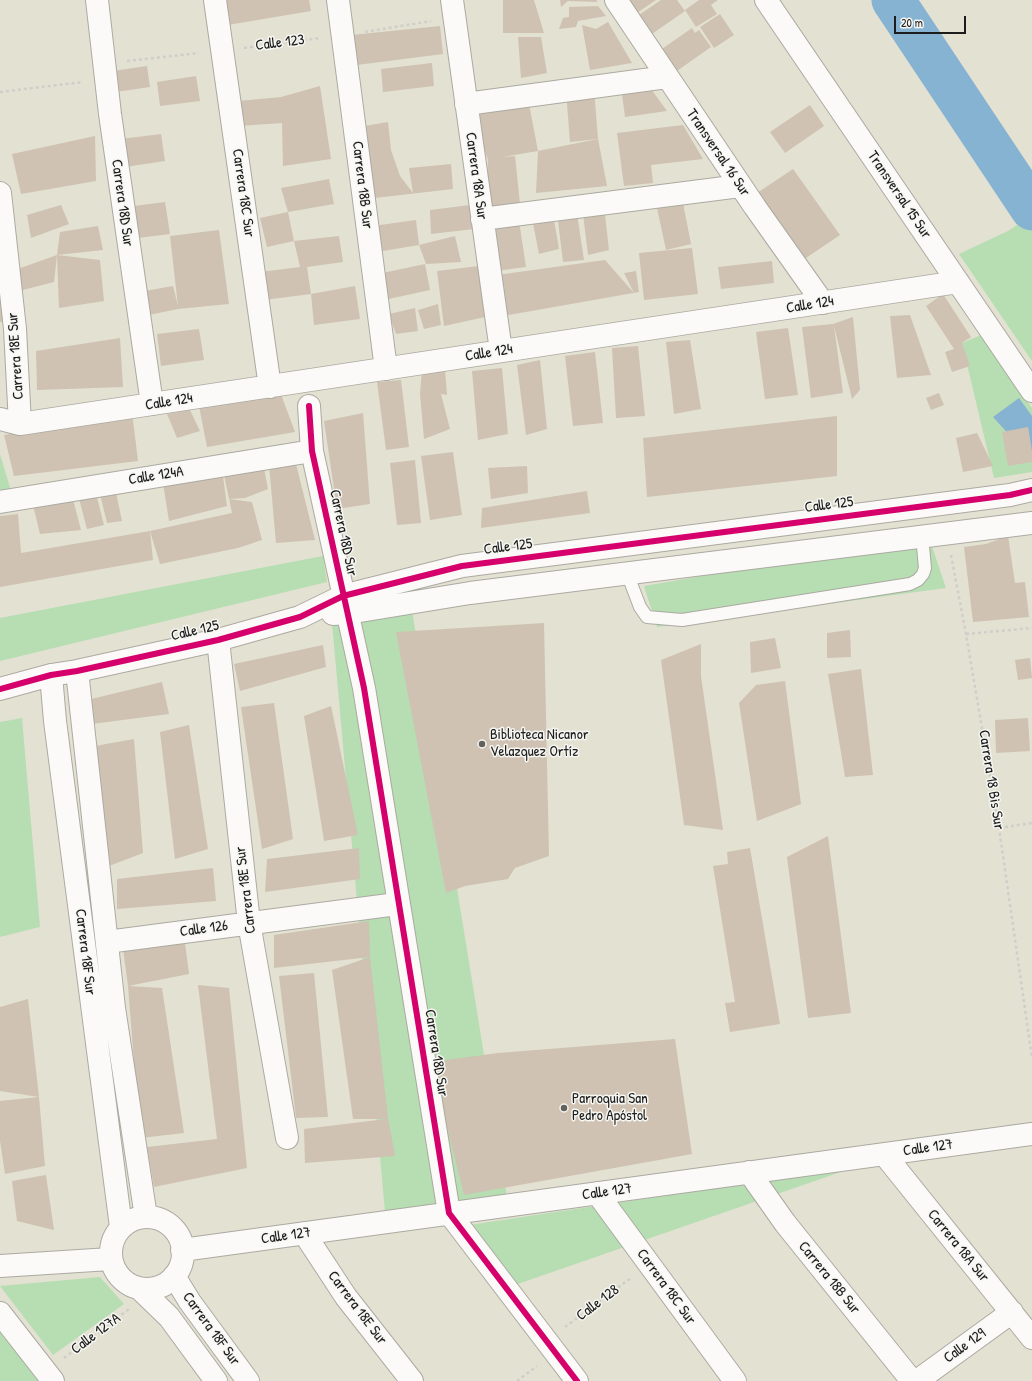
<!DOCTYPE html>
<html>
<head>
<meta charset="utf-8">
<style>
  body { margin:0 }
  #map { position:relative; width:1032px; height:1381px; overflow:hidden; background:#e3e1d2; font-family:"Patrick Hand",sans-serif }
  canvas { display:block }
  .scale { position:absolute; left:894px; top:16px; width:72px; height:18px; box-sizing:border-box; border:2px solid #1c1c1c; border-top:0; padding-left:5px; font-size:12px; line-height:14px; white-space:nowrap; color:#1c1c1c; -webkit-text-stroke:3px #f6f6f2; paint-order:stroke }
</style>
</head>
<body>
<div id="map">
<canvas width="1032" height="1381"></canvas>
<div class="scale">20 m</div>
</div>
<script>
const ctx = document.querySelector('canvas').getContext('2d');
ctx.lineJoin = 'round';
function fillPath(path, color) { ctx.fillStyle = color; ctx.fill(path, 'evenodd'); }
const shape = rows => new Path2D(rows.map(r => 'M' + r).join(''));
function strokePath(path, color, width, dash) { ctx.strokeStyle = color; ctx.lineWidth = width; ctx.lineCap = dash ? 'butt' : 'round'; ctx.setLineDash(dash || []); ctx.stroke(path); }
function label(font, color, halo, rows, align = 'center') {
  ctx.font = font + ' "Patrick Hand",sans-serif'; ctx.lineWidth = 3; ctx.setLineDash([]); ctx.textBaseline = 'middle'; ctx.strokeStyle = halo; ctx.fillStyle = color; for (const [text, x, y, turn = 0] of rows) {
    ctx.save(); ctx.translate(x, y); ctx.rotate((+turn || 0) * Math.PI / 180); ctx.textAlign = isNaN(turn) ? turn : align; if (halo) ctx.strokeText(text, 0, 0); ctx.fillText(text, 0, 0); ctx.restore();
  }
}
fillPath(shape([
  [1032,215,1032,361,959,254,1008,231],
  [981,335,1032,408,1032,472,994,478,962,343],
  [0,454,11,491,0,492],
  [929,537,946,588,657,627,644,586],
  [323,556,327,582,0,661,0,618],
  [411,604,507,1197,385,1212,332,623],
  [22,718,40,927,0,937,0,722],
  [855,1167,515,1285,469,1225],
  [100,1277,124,1304,53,1355,0,1286],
  [0,1329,40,1381,0,1381]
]), '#b6deb2');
fillPath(shape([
  [1019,398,1032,416,1032,460,993,417]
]), '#87b3d2');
strokePath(shape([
  [893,0,1032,209]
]), '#87b3d2', 43);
fillPath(shape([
  [217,0,309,0,311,11,222,26],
  [503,0,534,0,544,33,503,33],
  [560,0,596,0,598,2,568,1,561,7],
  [629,0,656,0,637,13],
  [661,0,677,0,685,11,649,36,636,17],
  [699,0,718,0,711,5,717,14,696,27,685,10],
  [598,6,606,16,578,21,576,27,559,29,563,18,569,17,569,7],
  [720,14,734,35,714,48,700,27],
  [608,22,632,63,590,70,582,25,596,29],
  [440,26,443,54,357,65,352,35],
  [692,28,695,33,699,30,711,47,674,73,659,51],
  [518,37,541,37,547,73,521,78],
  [432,63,434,86,383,92,381,69],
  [147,66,150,87,116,92,113,71],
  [196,76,200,101,160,106,157,82],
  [320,86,331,159,283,166,282,123,239,126,238,101,281,97],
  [594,89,598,139,607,186,536,193,538,151,502,157,515,156,520,204,486,207,488,160,472,112,529,104,538,151,598,139,570,142,566,91],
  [651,89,667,111,625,117,622,94],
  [810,105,824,126,785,153,770,132],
  [388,122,391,150,400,176,413,193,409,168,451,164,453,189,366,199,359,127],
  [683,125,703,159,651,165,653,183,624,186,617,133],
  [161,134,165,161,125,167,121,139],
  [95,136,96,181,21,194,12,154],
  [793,169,840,235,803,260,757,193],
  [329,179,334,204,288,212,281,188],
  [165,202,170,234,138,238,134,206],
  [683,203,691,244,666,250,657,208],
  [61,205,69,224,31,238,27,215],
  [470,205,474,229,431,234,430,210],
  [604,206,609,250,588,255,583,214],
  [288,212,294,241,267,247,260,218],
  [577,214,584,260,563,262,558,221],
  [416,220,419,245,377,252,373,226],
  [554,220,559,249,539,254,533,223],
  [519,221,526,267,496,271,490,225],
  [98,226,103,250,57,255,100,260,104,301,59,308,57,255,54,282,19,291,15,270,57,255,60,232],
  [219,230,229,304,178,309,144,316,139,292,173,286,178,306,170,236],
  [339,236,343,262,307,267,311,294,264,300,260,272,300,267,294,241],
  [455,236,461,262,426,264,419,245],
  [692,248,698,294,644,300,639,253],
  [605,260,634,293,624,273,636,271,639,292,503,316,497,275],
  [772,261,774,283,721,289,718,267],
  [425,264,430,290,384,300,378,274],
  [479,266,485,317,444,326,437,271],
  [355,286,360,319,314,325,311,294],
  [6,292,11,322,0,322,0,294],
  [943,294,971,337,962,343,970,366,952,372,945,352,954,349,926,306],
  [438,304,441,325,424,329,418,310],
  [415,308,418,331,396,334,389,314],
  [910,315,931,375,897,378,890,316],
  [853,317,860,390,852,399,834,326,843,393,811,398,802,327,833,324],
  [788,328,798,395,765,399,756,332],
  [199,329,204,360,161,366,157,334],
  [120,338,123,387,37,390,36,351],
  [690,340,701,409,674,414,666,342],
  [638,346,645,416,616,418,612,348],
  [595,352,603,423,573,426,565,356],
  [540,360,547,429,526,435,517,365],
  [502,368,508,434,478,440,472,371],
  [422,369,445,370,447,395,441,394,450,429,424,439,420,394],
  [401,380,409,447,386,450,377,382],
  [279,389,295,432,207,447,198,401],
  [939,393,944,405,931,410,926,398],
  [190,410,200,431,177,438,167,414],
  [132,412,138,461,14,476,4,435],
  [363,413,370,504,337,509,324,421],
  [837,416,837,476,647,497,643,438],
  [1028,427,1032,451,1032,462,1008,466,1002,432],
  [977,433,993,466,963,472,956,438],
  [453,452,462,515,430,520,421,456],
  [262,458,268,489,245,498,229,499,252,502,262,540,238,548,160,564,150,531,232,513,224,475],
  [415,460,421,523,397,525,390,463],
  [296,464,315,540,276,543,269,465],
  [527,466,528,493,491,499,488,468],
  [222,469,227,506,169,521,162,477],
  [115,488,122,521,107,523,99,490],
  [95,490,104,525,87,529,77,491],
  [587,491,590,513,481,528,482,508],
  [71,492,81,530,40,534,31,497],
  [18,514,21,553,150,531,153,560,0,587,0,516],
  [1008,536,1015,583,1025,582,1029,617,973,622,964,547,986,544],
  [544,623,549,856,515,868,508,879,465,886,446,893,396,632],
  [850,630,851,657,827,658,827,633],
  [775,638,781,668,751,673,750,642],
  [701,644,701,676,723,830,684,825,661,660],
  [323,645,326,667,240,691,234,664],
  [1030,658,1032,678,1018,680,1015,660],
  [861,669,873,775,845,777,828,674],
  [785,681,801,804,757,821,739,703,756,685],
  [162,682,169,714,92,724,87,700],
  [274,703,293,839,262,849,241,707],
  [331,706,358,835,324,841,304,716],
  [1028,718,1030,751,996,753,995,720],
  [189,725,208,849,175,859,160,732],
  [134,739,143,853,109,866,95,746],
  [828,836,851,1013,808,1018,787,857],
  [359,848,360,879,265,892,267,859],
  [750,848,780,1024,730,1032,725,1003,735,1002,713,866,728,864,727,852],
  [213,868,216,901,117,909,117,879],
  [369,921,370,957,274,968,274,935],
  [185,943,189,974,128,986,123,949],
  [370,957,388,1118,395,1156,305,1163,304,1129,386,1119,353,1119,332,970],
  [314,973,328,1117,296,1118,279,976],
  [198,985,229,988,247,1168,154,1187,147,1147,217,1139],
  [128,986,162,988,184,1133,140,1138],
  [28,999,39,1097,45,1166,5,1174,0,1141,0,1101,39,1097,0,1091,0,1007],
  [675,1039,692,1154,464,1195,431,1062,498,1053],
  [46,1175,54,1230,17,1221,12,1181]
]), '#cfc2b2');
const service = shape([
  [627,573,640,607,647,617,682,620,910,584,918,580,923,574,925,568,922,536]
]);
const minor = shape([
  [97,0,110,114,152,404],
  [215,0,270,387],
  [338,0,386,369],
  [452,0,501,351],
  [616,0,755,207,823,303],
  [766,0,1032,391],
  [466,104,667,77],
  [0,193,15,329,20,424],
  [482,219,740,186],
  [309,406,312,451,364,688,449,1213,577,1381],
  [0,419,20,424,958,282],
  [0,502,312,451],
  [333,614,348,613,470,593,1032,523],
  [218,640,249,923,287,1138],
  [77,671,114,1008,146,1217],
  [51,675,55,721,121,1227],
  [0,689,51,675,77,671,218,640,300,617,343,596,462,566,1010,495,1032,490],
  [107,942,397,904],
  [884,1154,1032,1338],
  [749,1172,785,1223,912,1381],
  [597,1193,735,1381],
  '111 1253a36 36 0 1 1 72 0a36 36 0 1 1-72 0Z',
  [304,1233,346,1297,412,1381],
  [182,1250,1032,1134],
  [0,1266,110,1259],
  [174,1276,190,1302,248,1381],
  [139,1288,169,1317,216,1381],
  [0,1313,53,1381],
  [917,1381,1012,1312]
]);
strokePath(service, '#abaaa1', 14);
strokePath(minor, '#abaaa1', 24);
strokePath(shape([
  [365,32,431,21],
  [244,48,320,38],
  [127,61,199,53],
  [0,92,83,82],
  [951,555,966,634,999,828,1032,1058],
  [966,634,1032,628],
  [999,828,1032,823],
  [565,1327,631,1278],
  [64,1358,129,1309],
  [517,1381,537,1366]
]), '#cfceca', 2.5, [3, 3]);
strokePath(service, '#fbfaf8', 12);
strokePath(minor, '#fbfaf8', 22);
strokePath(shape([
  [309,406,312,451,364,688,449,1213,577,1381],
  [0,689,51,675,77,671,218,640,300,617,343,596,462,566,1010,495,1032,490]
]), '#d6006c', 6);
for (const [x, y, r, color] of [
  [482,744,4,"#62615c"],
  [564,1108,4,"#62615c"]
]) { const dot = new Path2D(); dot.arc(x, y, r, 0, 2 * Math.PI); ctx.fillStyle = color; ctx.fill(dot); strokePath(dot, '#f6f6f2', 1.5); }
label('15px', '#1c1c1c', '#f6f6f2', [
  ["Calle 123",280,43,-7],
  ["Transversal 16 Sur",718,153,56],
  ["Carrera 18A Sur",476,176,82],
  ["Carrera 18B Sur",362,185,83],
  ["Carrera 18C Sur",243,193,82],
  ["Transversal 15 Sur",899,195,56],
  ["Carrera 18D Sur",122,203,82],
  ["Calle 124",810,305,-9],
  ["Calle 124",489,353,-9],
  ["Carrera 18E Sur",16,356,-94],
  ["Calle 124",169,402,-9],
  ["Calle 124A",156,476,-9],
  ["Calle 125",829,505,-7],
  ["Carrera 18D Sur",343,533,78],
  ["Calle 125",508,547,-7],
  ["Calle 125",195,631,-13],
  ["Carrera 18 Bis Sur",991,780,81],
  ["Carrera 18E Sur",246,890,-97],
  ["Calle 126",204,929,-8],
  ["Carrera 18F Sur",85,952,83],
  ["Carrera 18D Sur",436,1053,81],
  ["Calle 127",928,1148,-8],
  ["Calle 127",607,1192,-8],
  ["Calle 127",286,1236,-8],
  ["Carrera 18A Sur",958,1246,51],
  ["Carrera 18B Sur",829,1278,51],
  ["Carrera 18C Sur",666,1287,54],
  ["Calle 128",598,1303,-37],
  ["Carrera 18E Sur",357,1308,53],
  ["Carrera 18F Sur",211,1329,54],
  ["Calle 127A",96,1334,-37],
  ["Calle 129",965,1346,-36]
]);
label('15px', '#1c1c1c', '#f6f6f2', [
  ["Biblioteca Nicanor",490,735],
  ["Velazquez Ortíz",490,752],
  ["Parroquia San",572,1099],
  ["Pedro Apóstol",572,1116]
], 'left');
</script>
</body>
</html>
